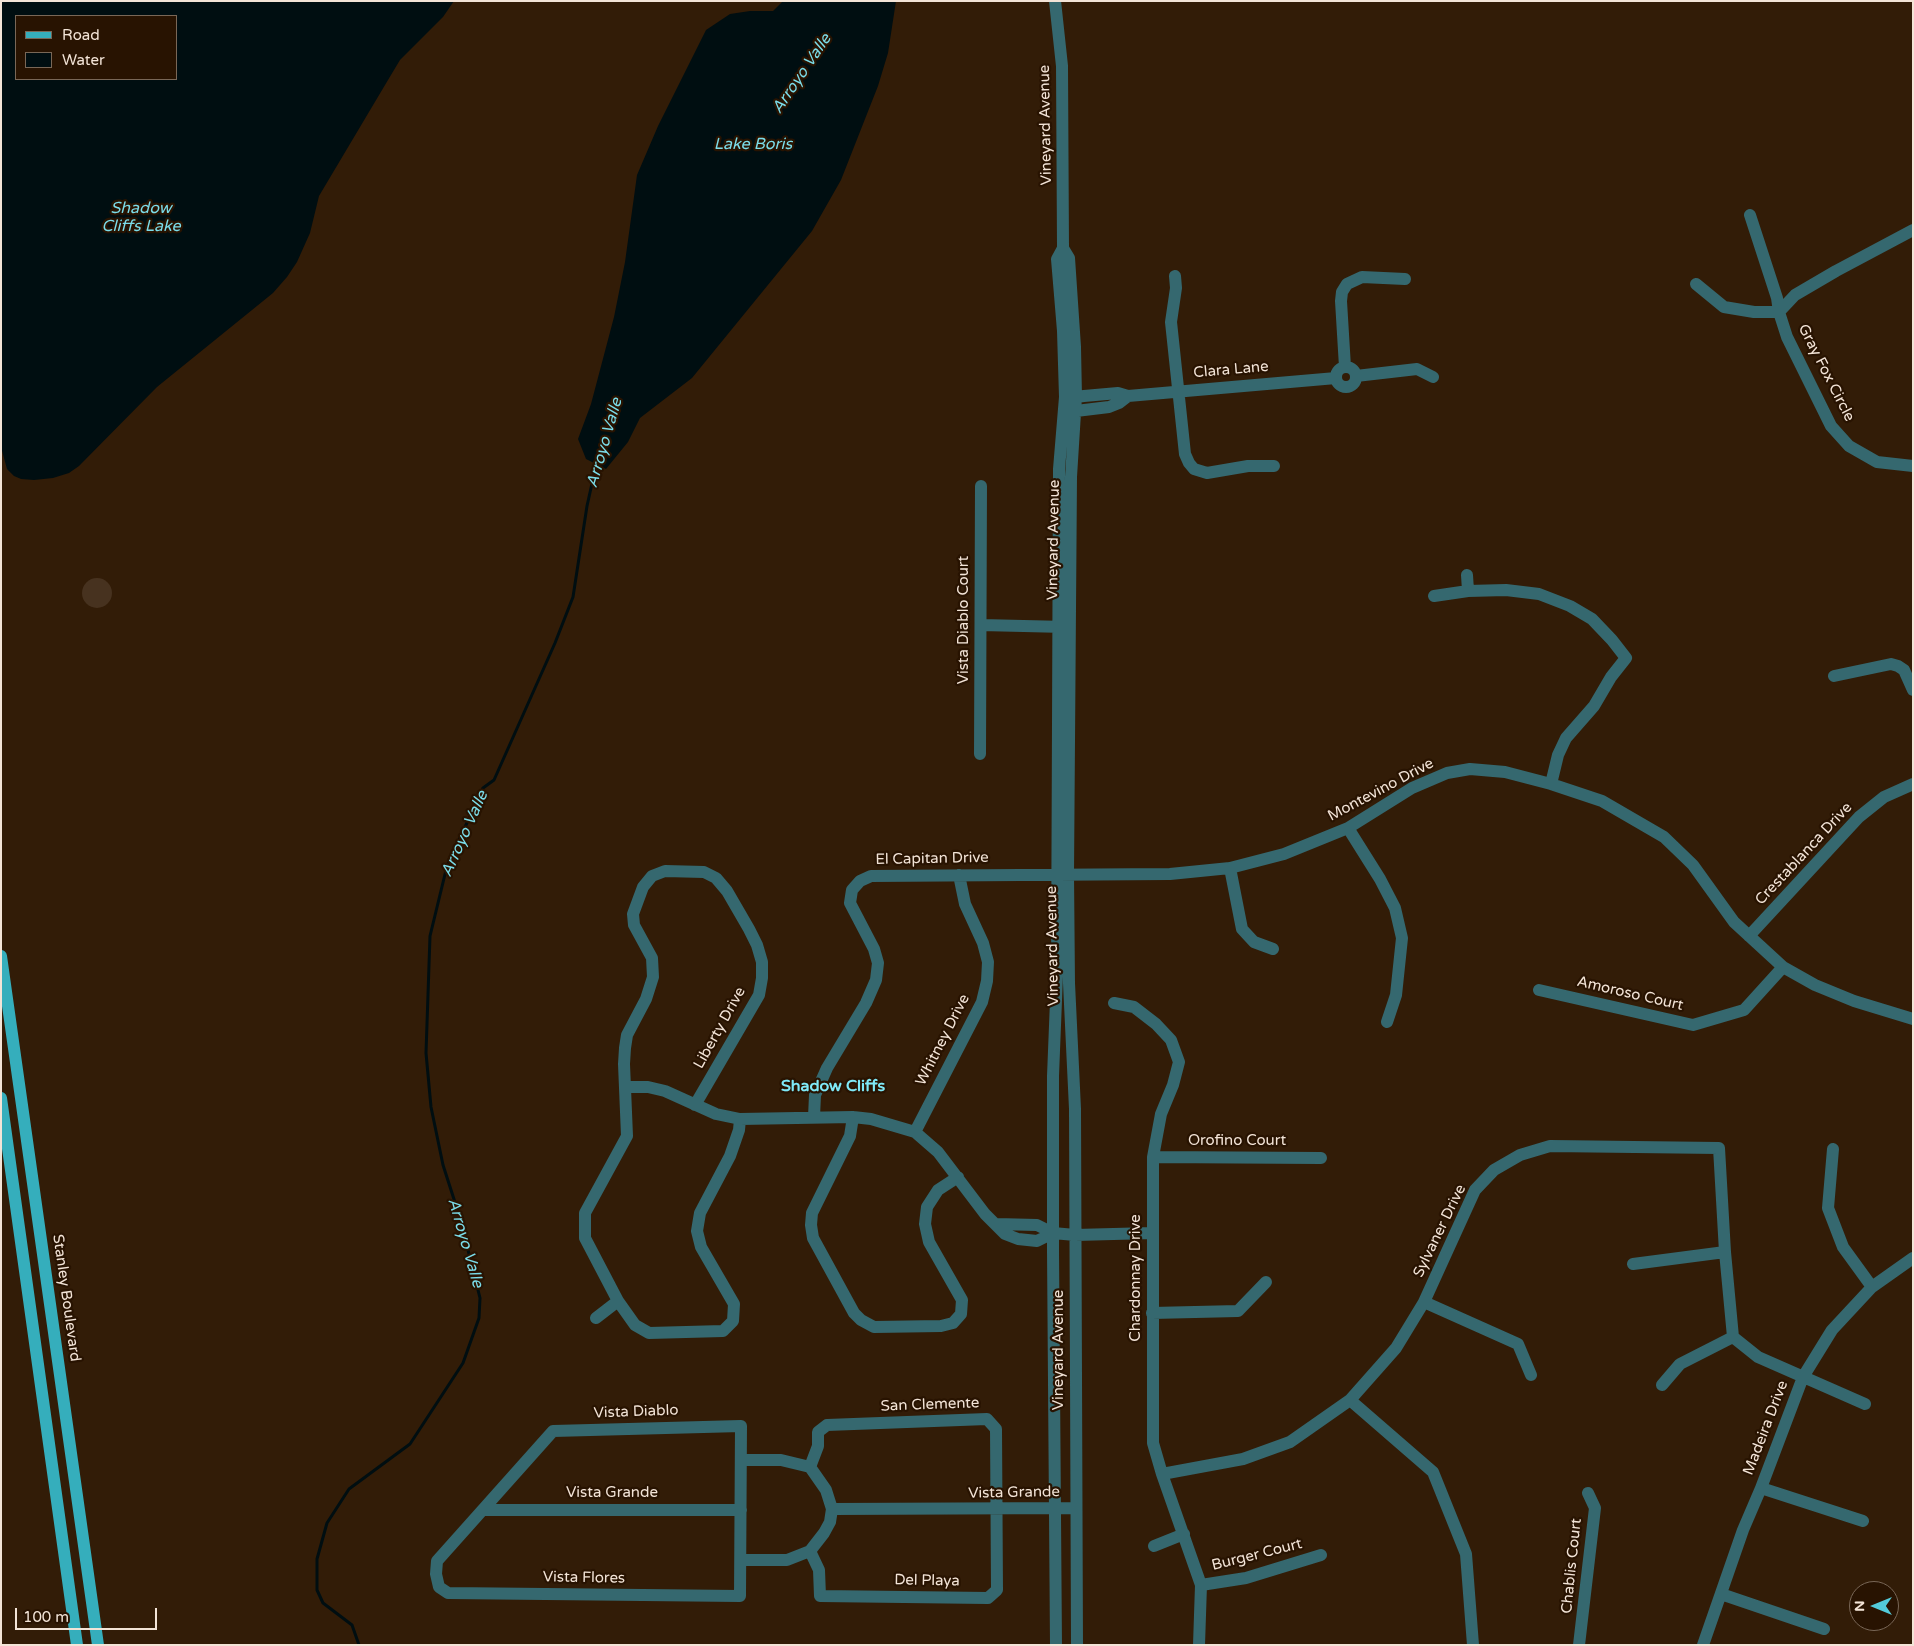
<!DOCTYPE html>
<html>
<head>
<meta charset="utf-8">
<style>
  body { margin:0 }
  #map { position:relative; width:1914px; height:1646px; overflow:hidden; background:#321c07; font-family:"Varela Round",sans-serif }
  canvas { display:block }
  .frame { position:absolute; inset:0; border:2px solid #f3e4d7; pointer-events:none }
  .legend { position:absolute; left:15px; top:15px; width:162px; height:65px; box-sizing:border-box; background:#281301; border:1px solid #796757; margin:0; padding:6px 9px; list-style:none; font-size:15px; color:#f3e4d7 }
  .legend li { display:flex; align-items:center; gap:10px; height:25px }
  .legend b { width:25px; border:1px solid #796757 }
  .north { position:absolute; left:1849px; top:1581px; width:50px; height:50px; box-sizing:border-box; background:#281301; border:1px solid #796757; border-radius:50%; rotate:270deg; font-size:14px; font-weight:700; line-height:20px; text-align:center; color:#f3e4d7 }
  .north::after { content:''; display:block; margin:auto; width:18px; height:22px; background:#53cbda; clip-path:polygon(50% 0,100% 100%,50% 72%,0 100%) }
  .scale { position:absolute; left:15px; top:1608px; width:142px; height:22px; box-sizing:border-box; border:2px solid #f3e4d7; border-top:0; padding-left:6px; font-size:15px; line-height:18px; white-space:nowrap; color:#f3e4d7; -webkit-text-stroke:4px #281301; paint-order:stroke }
</style>
</head>
<body>
<div id="map">
<canvas width="1914" height="1646"></canvas>
<div class="frame"></div>
<ul class="legend">
<li><b style="height:6px;background:#35aebc"></b>Road</li>
<li><b style="height:14px;background:#000e11"></b>Water</li>
</ul>
<div class="north">N</div>
<div class="scale">100 m</div>
</div>
<script>
const ctx = document.querySelector('canvas').getContext('2d');
ctx.lineJoin = 'round';
function fillPath(path, color) { ctx.fillStyle = color; ctx.fill(path, 'evenodd'); }
const shape = rows => new Path2D(rows.map(r => 'M' + r).join(''));
function strokePath(path, color, width, dash) { ctx.strokeStyle = color; ctx.lineWidth = width; ctx.lineCap = dash ? 'butt' : 'round'; ctx.setLineDash(dash || []); ctx.stroke(path); }
function label(font, color, halo, rows, align = 'center') {
  ctx.font = font + ' "Varela Round",sans-serif'; ctx.lineWidth = 4.5; ctx.setLineDash([]); ctx.textBaseline = 'middle'; ctx.strokeStyle = halo; ctx.fillStyle = color; for (const [text, x, y, turn = 0] of rows) {
    ctx.save(); ctx.translate(x, y); ctx.rotate((+turn || 0) * Math.PI / 180); ctx.textAlign = isNaN(turn) ? turn : align; if (halo) ctx.strokeText(text, 0, 0); ctx.fillText(text, 0, 0); ctx.restore();
  }
}
fillPath(shape([
  '82 593a15 15 0 1 1 30 0a15 15 0 1 1-30 0Z'
]), '#47321f');
fillPath(shape([
  [1,1,454,1,443,17,400,60,388,80,319,196,310,233,297,262,287,277,273,293,157,387,79,466,69,473,53,478,34,480,21,479,14,476,7,469,1,447],
  [16,16,176,16,176,79,16,79],
  [783,1,896,1,888,53,878,86,841,180,812,231,692,378,640,418,628,442,606,469,586,459,578,439,591,404,614,317,625,262,637,175,658,126,706,30,730,14,750,11,773,11]
]), '#000e11');
strokePath(shape([
  [359,1645,352,1625,323,1603,317,1590,317,1559,327,1523,349,1489,410,1444,463,1363,479,1318,480,1298,460,1218,443,1165,431,1107,426,1053,430,936,447,866,483,788,494,780,555,643,573,597,587,506,597,461]
]), '#000e11', 3);
strokePath(shape([
  [1055,1,1062,66,1063,248,1057,259,1063,331,1065,397,1059,469,1057,975,1053,1076,1053,1251,1056,1645],
  [1913,230,1836,271,1795,295,1779,312,1787,337,1831,426,1849,446,1877,462,1913,466],
  [1063,248,1069,258,1075,347,1076,397,1071,477,1068,874,1069,983,1075,1109,1077,1645],
  [1175,276,1176,288,1171,322,1185,454,1189,463,1194,469,1207,473,1248,466,1274,466],
  [1696,284,1724,307,1754,312,1779,312,1777,298,1750,215],
  '1336 377a10 10 0 1 1 20 0a10 10 0 1 1-20 0Z',
  [1345,367,1341,301,1342,292,1347,284,1362,277,1405,279],
  [1356,376,1417,369,1433,377],
  [1071,402,1076,397,1084,396,1118,393,1128,396,1336,378],
  [1067,410,1076,411,1109,407,1119,403,1128,396],
  [1467,575,1468,591],
  [1434,596,1468,591,1506,590,1539,594,1570,606,1592,619,1612,640,1626,658,1611,677,1594,706,1566,738,1558,755,1551,784],
  [981,625,1066,627],
  [1834,676,1891,664,1898,666,1904,670,1913,690],
  [980,754,981,486],
  [1348,828,1380,879,1395,908,1402,938,1396,995,1387,1022],
  [1230,868,1242,929,1254,942,1273,949],
  [1749,936,1859,817,1884,797,1913,784],
  [1539,990,1693,1025,1744,1010,1783,967],
  [1114,1003,1134,1007,1156,1024,1171,1040,1179,1062,1173,1085,1161,1114,1153,1157,1153,1443,1162,1474,1201,1585,1199,1645],
  [625,1087,648,1087,665,1091,716,1114,740,1119,853,1117,871,1119,915,1132,938,1152,985,1214,1005,1234,1018,1239,1037,1241,1053,1233],
  [695,1105,759,995,762,978,762,962,757,945,749,929,727,891,716,878,704,872,665,871,652,876,643,887,633,914,634,925,652,958,653,977,646,999,627,1035,625,1048,624,1064,627,1136,585,1213,585,1238,618,1301,635,1325,649,1333,723,1331,733,1321,734,1304,701,1247,697,1231,700,1213,730,1156,739,1130,740,1119],
  [814,1117,815,1095,827,1068,866,1003,876,980,878,963,874,949,850,903,852,890,860,881,871,876,1170,874,1230,868,1284,854,1348,828,1412,788,1447,773,1470,769,1505,772,1551,784,1602,801,1664,837,1693,865,1734,922,1783,967,1815,985,1854,1001,1913,1019],
  [853,1117,850,1136,812,1213,811,1225,813,1238,854,1313,861,1320,874,1327,941,1326,953,1323,961,1314,962,1300,929,1242,925,1224,927,1207,938,1190,958,1177],
  [915,1132,982,1002,987,981,988,962,983,943,965,904,959,875],
  [1833,1149,1828,1208,1843,1247,1872,1287],
  [1153,1157,1321,1158],
  [996,1224,1037,1225,1053,1233,1075,1235,1152,1233],
  [1633,1264,1725,1252],
  [1424,1302,1518,1344,1531,1375],
  [1152,1313,1238,1311,1266,1282],
  [596,1318,618,1301],
  [1662,1385,1680,1364,1733,1337],
  [1350,1400,1433,1472,1466,1554,1473,1645],
  [741,1426,740,1596,448,1593,439,1587,436,1574,437,1561,553,1431,741,1426],
  [810,1467,818,1446,818,1432,827,1425,987,1419,996,1429,997,1590,988,1598,820,1596,819,1570,810,1551],
  [1162,1474,1243,1459,1290,1442,1350,1400,1396,1348,1424,1302,1475,1190,1494,1170,1520,1155,1550,1146,1719,1148,1725,1252,1733,1337,1758,1357,1865,1404],
  [1761,1488,1863,1521],
  [832,1509,1076,1508],
  [483,1510,741,1510],
  [1154,1546,1184,1534],
  [741,1560,787,1560,810,1551,824,1533,830,1522,832,1509,826,1490,810,1467,781,1460,741,1460],
  [1201,1585,1246,1578,1321,1555],
  [1721,1594,1824,1629],
  [1579,1645,1595,1508,1588,1493],
  [1703,1645,1743,1530,1761,1488,1803,1377,1832,1330,1872,1287,1913,1258]
]), '#35686f', 12);
strokePath(shape([
  [1,956,98,1645],
  [1,1098,77,1645]
]), '#35aebc', 12);
label('15px', '#f3e4d7', '#281301', [
  ["Vineyard Avenue",1046,125,-91],
  ["Clara Lane",1231,370,-5],
  ["Gray Fox Circle",1826,373,63],
  ["Vineyard Avenue",1054,540,-89],
  ["Vista Diablo Court",964,620,-90],
  ["Montevino Drive",1381,790,-28],
  ["Crestablanca Drive",1804,854,-47],
  ["El Capitan Drive",932,859,-1],
  ["Vineyard Avenue",1053,946,-91],
  ["Amoroso Court",1630,994,13],
  ["Liberty Drive",720,1028,-61],
  ["Whitney Drive",943,1040,-63],
  ["Orofino Court",1237,1141],
  ["Sylvaner Drive",1440,1231,-64],
  ["Chardonnay Drive",1136,1278,-90],
  ["Stanley Boulevard",66,1298,82],
  ["Vineyard Avenue",1059,1350,-90],
  ["San Clemente",930,1405,-2],
  ["Vista Diablo",636,1412,-2],
  ["Madeira Drive",1766,1428,-69],
  ["Vista Grande",612,1493],
  ["Vista Grande",1014,1493,-1],
  ["Burger Court",1257,1555,-14],
  ["Chablis Court",1572,1566,-84],
  ["Vista Flores",584,1578,1],
  ["Del Playa",927,1581,1]
]);
label('italic 16px', '#7bdce9', '#281301', [
  ["Arroyo Valle",802,74,-56],
  ["Lake Boris",753,145],
  ["Shadow",141,209],
  ["Cliffs Lake",141,227],
  ["Arroyo Valle",605,443,-74],
  ["Arroyo Valle",465,834,-66],
  ["Arroyo Valle",465,1243,74]
]);
label('bold 16px', '#7fe9f7', '#281301', [
  ["Shadow Cliffs",833,1087]
]);
</script>
</body>
</html>
